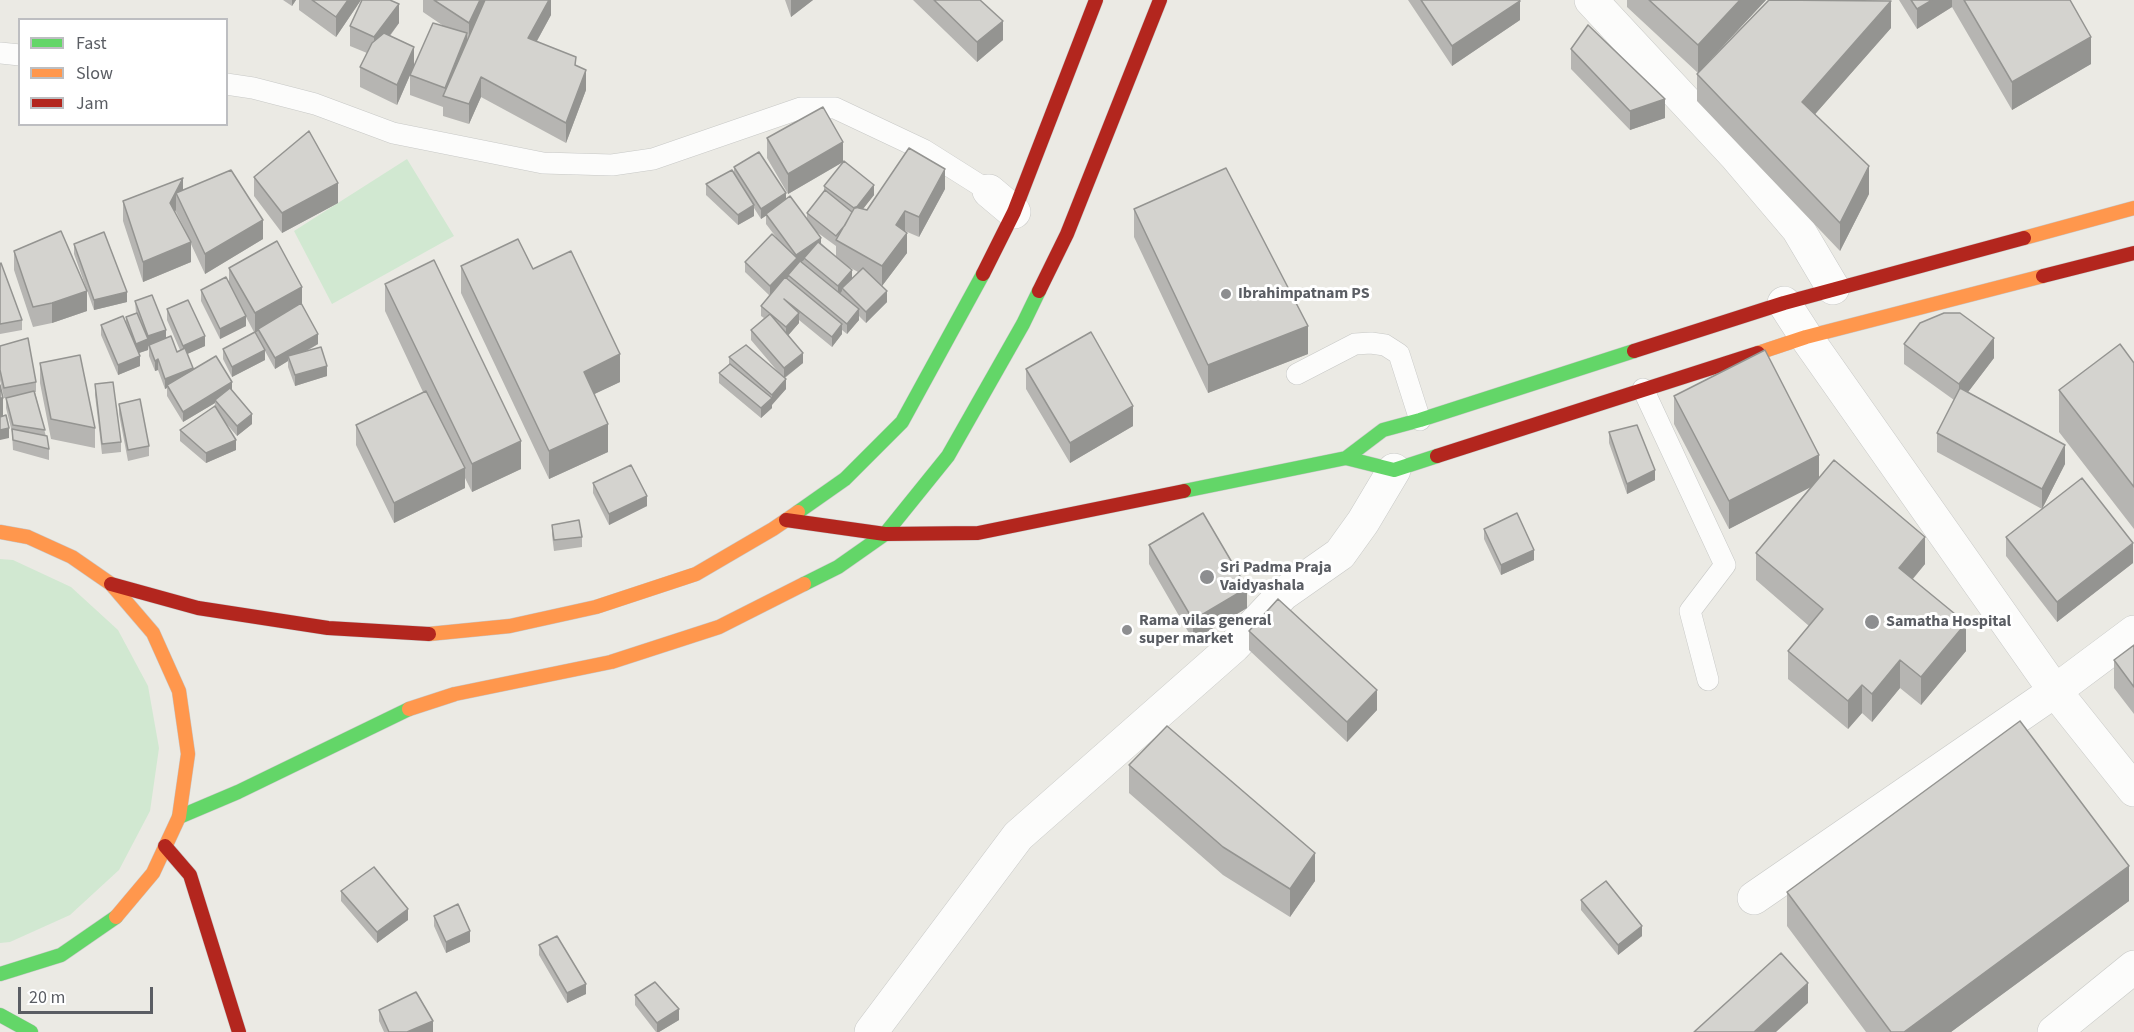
<!DOCTYPE html>
<html>
<head>
<meta charset="utf-8">
<style>
  body { margin:0 }
  #map { position:relative; width:2134px; height:1032px; overflow:hidden; background:#ebeae4; font-family:"Source Sans 3",sans-serif }
  canvas { display:block }
  .legend { position:absolute; left:18px; top:18px; width:210px; height:108px; box-sizing:border-box; background:#fff; border:2px solid #bdbec1; margin:0; padding:8px 10px; list-style:none; font-size:18px; color:#5a5d63 }
  .legend li { display:flex; align-items:center; gap:12px; height:30px }
  .legend b { width:30px; border:2px solid #bdbec1 }
  .scale { position:absolute; left:18px; top:987px; width:135px; height:27px; box-sizing:border-box; border:3px solid #5a5d63; border-top:0; padding-left:8px; font-size:18px; line-height:21px; white-space:nowrap; color:#5a5d63; -webkit-text-stroke:4px #fff; paint-order:stroke }
</style>
</head>
<body>
<div id="map">
<canvas width="2134" height="1032"></canvas>
<ul class="legend">
<li><b style="height:8px;background:#63d668"></b>Fast</li>
<li><b style="height:8px;background:#ff974d"></b>Slow</li>
<li><b style="height:8px;background:#b3261e"></b>Jam</li>
</ul>
<div class="scale">20 m</div>
</div>
<script>
const ctx = document.querySelector('canvas').getContext('2d');
ctx.lineJoin = 'round';
function fillPath(path, color) { ctx.fillStyle = color; ctx.fill(path, 'evenodd'); }
const shape = rows => new Path2D(rows.map(r => 'M' + r).join(''));
function strokePath(path, color, width, dash) { ctx.strokeStyle = color; ctx.lineWidth = width; ctx.lineCap = dash ? 'butt' : 'round'; ctx.setLineDash(dash || []); ctx.stroke(path); }
function label(font, color, halo, rows, align = 'center') {
  ctx.font = font + ' "Source Sans 3",sans-serif'; ctx.lineWidth = 6; ctx.setLineDash([]); ctx.textBaseline = 'middle'; ctx.strokeStyle = halo; ctx.fillStyle = color; for (const [text, x, y, turn = 0] of rows) {
    ctx.save(); ctx.translate(x, y); ctx.rotate((+turn || 0) * Math.PI / 180); ctx.textAlign = isNaN(turn) ? turn : align; if (halo) ctx.strokeText(text, 0, 0); ctx.fillText(text, 0, 0); ctx.restore();
  }
}
fillPath(shape([
  [407,159,454,236,332,304,294,231],
  [0,559,13,560,71,587,118,630,148,686,159,748,150,811,119,870,70,915,10,942,0,943]
]), '#d1e8d1');
const lane = shape([
  [0,53,20,55],
  [226,84,253,88,315,104,393,133,543,163,612,165,653,159,801,108,835,108,924,150,989,191],
  [1297,374,1355,344,1371,343,1385,345,1399,354,1420,420],
  [1643,389,1725,565,1690,611,1708,680]
]);
const street = shape([
  [1591,0,1736,156,1798,229,1833,288],
  [989,191,1014,212],
  [1784,303,1806,337,2055,691,2134,790],
  [1754,898,2055,691,2134,632],
  [871,1032,1018,836,1234,646,1283,594,1340,554,1363,522,1394,470],
  [2054,1032,2134,967]
]);
const fast = shape([
  [1346,458,1383,430,1420,420,1634,351],
  [1184,491,1346,458,1394,470,1437,456],
  [798,512,845,479,902,422,983,274],
  [804,584,838,567,885,534,948,456,1023,324,1039,291],
  [179,817,238,792,409,709],
  [0,974,61,955,116,917],
  [0,1015,31,1032]
]);
const slow = shape([
  [2024,238,2134,208],
  [1758,353,1806,337,2043,276],
  [0,532,28,537,72,557,111,584,153,633,179,691,188,754,179,817,153,873,116,917],
  [429,634,510,626,596,607,696,574,773,529,798,512],
  [409,709,455,694,611,662,719,627,804,584]
]);
const jam = shape([
  [983,274,1014,212,1096,0],
  [2043,276,2134,253],
  [1039,291,1067,234,1160,0],
  [1634,351,1784,303,2024,238],
  [1437,456,1758,353],
  [786,520,885,534,978,533,1184,491],
  [111,584,198,608,328,628,429,634],
  [165,846,190,875,239,1032]
]);
strokePath(lane, '#c7c8c6', 22);
strokePath(street, '#c7c8c6', 34);
strokePath(fast, '#c7c7c7', 15);
strokePath(slow, '#c7c7c7', 15);
strokePath(jam, '#c7c7c7', 15);
strokePath(lane, '#fcfcfb', 21);
strokePath(street, '#fcfcfb', 33);
strokePath(fast, '#63d668', 14);
strokePath(slow, '#ff974d', 14);
strokePath(jam, '#b3261e', 14);
fillPath(shape([
  [283,0,296,0,292,6],
  [299,0,361,0,336,37,299,10],
  [423,0,551,0,551,15,537,41,576,66,586,90,566,143,481,97,469,124,443,116,443,107,410,95,410,75,397,105,360,87,360,67,367,53,350,46,350,26,399,23,390,36,414,66,445,27,423,12],
  [785,0,813,0,791,17],
  [913,0,980,0,1003,40,977,62],
  [1408,0,1519,0,1520,20,1452,66],
  [1627,0,1766,0,1698,73,1627,7],
  [1899,0,2070,0,2091,64,2012,110,1952,7,1917,29],
  [1891,28,1815,114,1869,194,1840,251,1697,101,1697,74],
  [1571,49,1665,118,1630,130,1571,69],
  [767,138,843,162,874,195,863,209,867,210,945,189,919,237,905,231,904,231,907,253,882,286,879,284,887,302,866,323,859,316,859,320,847,334,842,330,842,334,832,347,799,320,799,323,788,335,803,363,785,378,786,389,772,404,772,408,761,418,719,383,719,373,729,364,729,357,779,373,751,340,751,330,764,318,761,316,761,306,770,296,745,272,745,262,776,237,766,224,766,215,761,219,754,208,754,216,738,225,706,195,706,184,734,174,734,167,786,200,807,219,807,213,824,191,824,186,843,162,788,194,767,158],
  [814,230,836,246,836,256,821,243],
  [849,267,858,272,852,278],
  [254,177,338,203,282,233,254,196],
  [183,190,263,239,205,274,191,244,191,262,143,282,123,221,123,201],
  [176,210,176,212,186,232,175,212],
  [1134,209,1308,354,1208,393,1134,237],
  [74,244,127,302,94,310,74,254],
  [14,251,87,311,52,323,33,327,14,270],
  [0,264,22,320,22,330,0,334],
  [461,266,533,269,620,382,594,394,608,452,549,479,461,293],
  [229,268,302,305,318,344,305,352,327,376,295,386,288,367,288,361,275,369,265,351,265,360,232,377,223,359,223,349,254,332,246,317,246,326,220,339,201,301,201,290,229,284],
  [385,284,521,469,472,492,465,478,465,488,394,523,356,445,356,425,423,392,385,311],
  [135,301,177,352,180,350,167,320,167,309,205,346,187,354,193,370,232,390,252,424,237,436,224,421,236,450,206,463,180,441,180,430,215,406,215,403,183,422,167,396,167,388,165,389,158,370,155,371,149,356,149,346,148,350,139,353,140,366,118,375,101,335,101,325,126,322,126,317,136,313],
  [1904,344,1994,358,1968,392,2065,464,2042,509,1937,452,1937,433,1954,400,1904,364],
  [0,346,36,382,36,392,35,392,49,449,49,460,13,450,12,432,6,408,6,398,4,398,0,380],
  [40,363,95,428,95,448,51,439,40,383],
  [2134,363,2134,529,2059,432,2059,390],
  [1026,369,1133,426,1070,463,1026,389],
  [95,384,121,442,121,452,102,454,95,395],
  [1674,396,1819,478,1925,564,1913,579,1966,651,1921,705,1900,688,1872,722,1862,713,1848,729,1788,679,1788,651,1809,626,1756,580,1756,553,1811,486,1729,529,1674,424],
  [119,404,149,446,149,456,128,461,119,414],
  [1609,432,1655,480,1627,494,1609,443],
  [593,483,647,506,609,525,593,493],
  [552,525,582,537,582,547,554,551,552,535],
  [1484,529,1534,560,1501,575,1484,539],
  [2006,537,2133,563,2057,622,2006,556],
  [1149,545,1247,608,1193,640,1149,564],
  [1249,631,1377,710,1347,742,1249,650],
  [2134,645,2134,714,2114,688,2114,660],
  [1129,765,1315,881,1290,917,1223,875,1129,793],
  [341,891,408,920,377,943,341,901],
  [1787,892,2129,901,1951,1032,1866,1032,1787,926],
  [1581,900,1642,936,1618,955,1581,910],
  [434,916,470,942,446,953,434,926],
  [539,945,586,994,567,1003,539,955],
  [635,995,679,1020,659,1032,656,1032,635,1005],
  [379,1010,433,1032,384,1032,379,1021]
]), '#b6b5b2');
fillPath(shape([
  [292,0,296,0,292,6],
  [348,0,361,0,336,37,336,17],
  [480,0,491,0,469,42,469,23],
  [549,0,551,0,551,15,528,57,528,38],
  [791,0,813,0,791,17],
  [1740,0,1766,0,1698,73,1698,45],
  [1932,0,1952,0,1952,7,1917,29,1917,9],
  [1520,1,1520,20,1452,66,1452,46],
  [1891,1,1891,28,1802,129,1802,102],
  [399,4,399,23,374,56,374,37],
  [1003,21,1003,40,977,62,977,42],
  [467,33,467,53,445,97,445,88],
  [2091,37,2091,64,2012,110,2012,82],
  [414,47,414,66,397,105,397,85],
  [586,70,586,90,566,143,566,123],
  [481,77,481,97,469,124,469,104],
  [1665,99,1665,118,1630,130,1630,111],
  [843,142,843,162,788,194,788,174],
  [1869,166,1869,194,1840,251,1840,223],
  [945,169,945,189,919,237,919,217],
  [183,178,183,198,176,193,176,210,170,222,170,203],
  [338,183,338,203,282,233,282,213],
  [874,185,874,195,855,219,855,209],
  [786,193,786,203,761,219,761,209],
  [754,205,754,216,738,225,738,215],
  [905,211,905,231,896,245,896,225],
  [263,220,263,239,205,274,205,254],
  [907,233,907,253,882,286,882,266],
  [821,238,821,249,804,258,804,260,797,265,797,268,770,296,770,286,796,258,796,255],
  [191,242,191,262,143,282,143,262],
  [852,270,852,280,842,288,842,291,838,296,838,286],
  [302,287,302,306,258,329,258,331,255,333,255,313],
  [87,291,87,311,52,323,52,303],
  [887,291,887,302,866,323,866,312],
  [127,292,127,302,94,310,94,300],
  [859,309,859,320,847,334,847,324],
  [799,313,799,323,786,338,786,327],
  [246,316,246,326,220,339,220,329],
  [842,324,842,334,832,347,832,337],
  [1308,326,1308,354,1208,393,1208,365],
  [166,330,166,340,148,346,148,350,136,354,136,344,148,339,148,336],
  [318,334,318,344,290,360,288,356,288,361,275,369,275,358],
  [205,336,205,346,183,356,183,346],
  [1994,338,1994,358,1959,404,1959,384],
  [265,350,265,360,232,377,232,367],
  [803,353,803,363,784,378,784,368],
  [620,354,620,382,584,399,584,372],
  [140,356,140,366,118,375,118,365],
  [158,359,158,370,155,371,155,361],
  [327,366,327,376,295,386,295,375],
  [193,368,193,378,167,385,167,388,165,389,165,379],
  [786,379,786,389,772,405,772,395],
  [232,382,232,393,215,400,215,403,183,422,183,412],
  [0,398,3,398,3,417,0,418],
  [772,398,772,408,761,418,761,408],
  [1133,406,1133,426,1070,463,1070,443],
  [252,414,252,424,237,436,237,426],
  [608,424,608,452,549,479,549,451],
  [9,428,9,438,0,440,0,430],
  [236,440,236,450,206,463,206,453],
  [521,441,521,469,472,492,472,464],
  [2065,445,2065,464,2042,509,2042,489],
  [1819,455,1819,483,1729,529,1729,501],
  [465,468,465,488,394,523,394,503],
  [1655,470,1655,480,1627,494,1627,484],
  [647,496,647,506,609,525,609,514],
  [1925,537,1925,564,1899,595,1899,568],
  [2133,543,2133,563,2057,622,2057,602],
  [1534,550,1534,560,1501,575,1501,565],
  [1247,588,1247,608,1193,640,1193,620],
  [1966,623,1966,651,1921,705,1921,677],
  [1900,660,1900,688,1872,722,1872,694],
  [1862,685,1862,713,1848,729,1848,701],
  [1377,690,1377,710,1347,742,1347,722],
  [1315,853,1315,881,1290,917,1290,889],
  [2129,866,2129,901,1951,1032,1904,1032],
  [408,909,408,920,377,943,377,932],
  [1642,926,1642,936,1618,955,1618,945],
  [470,931,470,942,446,953,446,942],
  [1808,983,1808,1003,1776,1032,1754,1032],
  [586,984,586,994,567,1003,567,993],
  [679,1009,679,1020,659,1032,657,1032,657,1023],
  [433,1021,433,1032,407,1032]
]), '#949491');
const building = shape([
  [312,0,348,0,336,17,312,0],
  [362,0,390,0,399,4,374,37,350,26,362,0],
  [434,0,480,0,469,23,434,0],
  [485,0,549,0,528,38,576,57,575,65,586,70,566,123,481,77,469,104,443,96,485,0],
  [934,0,980,0,1003,21,977,42,934,0],
  [1421,0,1519,0,1520,1,1452,46,1421,0],
  [1649,0,1740,0,1698,45,1649,0],
  [1769,0,1891,1,1802,102,1869,166,1840,223,1697,74,1769,0],
  [1911,0,1932,0,1917,9,1911,0],
  [1964,0,2070,0,2091,37,2012,82,1964,0],
  [433,23,467,33,445,88,410,75,433,23],
  [1588,25,1665,99,1630,111,1571,49,1588,25],
  [384,33,414,47,397,85,360,67,372,43,384,33],
  [823,107,843,142,788,174,767,138,823,107],
  [309,131,338,183,282,213,254,177,309,131],
  [909,148,945,169,919,217,905,211,896,225,907,233,882,266,836,240,855,207,867,210,909,148],
  [759,152,786,193,761,209,734,167,759,152],
  [844,161,874,185,856,208,854,208,824,186,844,161],
  [1226,168,1308,326,1208,365,1134,209,1226,168],
  [231,170,263,220,205,254,176,193,231,170],
  [732,170,754,205,738,215,706,184,732,170],
  [183,178,170,203,191,242,143,262,123,201,183,178],
  [825,190,852,212,845,225,836,236,807,213,825,190],
  [790,196,821,238,796,255,766,214,790,196],
  [61,231,87,291,52,303,33,307,14,251,61,231],
  [104,232,127,292,94,300,74,244,104,232],
  [772,234,797,258,770,286,745,262,772,234],
  [518,239,533,269,571,251,620,354,584,372,608,424,549,451,461,266,518,239],
  [277,241,302,287,255,313,229,268,277,241],
  [818,242,852,270,838,286,804,258,818,242],
  [434,260,521,441,472,464,385,284,434,260],
  [800,261,859,309,847,324,788,275,800,261],
  [1,263,22,320,0,324,0,264,1,263],
  [863,268,887,291,866,312,842,288,863,268],
  [226,277,246,316,220,329,201,290,226,277],
  [785,277,842,324,832,337,784,299,799,313,786,327,761,306,785,277],
  [152,295,166,330,148,336,135,301,152,295],
  [188,300,205,336,183,346,167,309,188,300],
  [301,303,318,334,275,358,258,329,301,303],
  [137,313,148,339,136,344,126,317,137,313],
  [1944,313,1960,313,1994,338,1959,384,1904,344,1920,323,1944,313],
  [770,314,803,353,784,368,751,330,770,314],
  [123,316,140,356,118,365,101,325,123,316],
  [255,332,265,350,232,367,223,349,255,332],
  [1091,332,1133,406,1070,443,1026,369,1091,332],
  [171,336,177,352,185,348,193,368,165,379,158,359,155,361,149,345,171,336],
  [28,338,36,382,4,388,0,370,0,346,28,338],
  [2120,344,2134,363,2134,487,2059,390,2120,344],
  [746,345,786,379,772,395,729,357,746,345],
  [321,347,327,366,295,375,288,356,321,347],
  [1765,350,1819,455,1729,501,1674,396,1765,350],
  [80,355,95,428,51,419,40,363,80,355],
  [216,356,232,382,183,412,167,385,216,356],
  [730,364,772,398,761,408,719,373,730,364],
  [113,382,121,442,102,444,95,384,113,382],
  [0,385,3,398,0,398,0,385],
  [230,388,252,414,237,426,215,400,230,388],
  [1960,388,2065,445,2042,489,1937,433,1960,388],
  [34,391,45,430,13,425,6,398,34,391],
  [426,391,465,468,394,503,356,425,426,391],
  [140,399,149,446,128,450,119,404,140,399],
  [215,406,236,440,206,453,180,430,215,406],
  [6,415,9,428,0,430,0,417,6,415],
  [1637,425,1655,470,1627,484,1609,432,1637,425],
  [12,429,47,436,49,449,13,440,12,429],
  [1834,460,1925,537,1899,568,1966,623,1921,677,1900,660,1872,694,1862,685,1848,701,1788,651,1823,609,1756,553,1834,460],
  [631,465,647,496,609,514,593,483,631,465],
  [2082,478,2133,543,2057,602,2006,537,2082,478],
  [1203,513,1247,588,1193,620,1149,545,1203,513],
  [1517,513,1534,550,1501,565,1484,529,1517,513],
  [579,520,582,537,554,540,552,525,579,520],
  [1278,599,1377,690,1347,722,1249,631,1278,599],
  [2134,645,2134,687,2114,660,2134,645],
  [2020,721,2129,866,1904,1032,1891,1032,1787,892,2020,721],
  [1167,726,1315,853,1290,889,1223,847,1129,765,1167,726],
  [374,867,408,909,377,932,341,891,374,867],
  [1606,881,1642,926,1618,945,1581,900,1606,881],
  [458,904,470,931,446,942,434,916,458,904],
  [557,936,586,984,567,993,539,945,557,936],
  [1781,953,1808,983,1754,1032,1694,1032,1781,953],
  [655,982,679,1009,657,1023,635,995,655,982],
  [416,992,433,1021,407,1032,389,1032,379,1010,416,992]
]);
fillPath(building, '#d4d3cf');
strokePath(building, '#949491', 1.5);
for (const [x, y, r, color] of [
  [1226,294,6,"#8d8e90"],
  [1207,577,8,"#8d8e90"],
  [1872,622,8,"#8d8e90"],
  [1127,630,6,"#8d8e90"]
]) { const dot = new Path2D(); dot.arc(x, y, r, 0, 2 * Math.PI); ctx.fillStyle = color; ctx.fill(dot); strokePath(dot, '#fff', 2); }
label('bold 16px', '#5a5d63', '#fff', [
  ["Ibrahimpatnam PS",1238,294],
  ["Sri Padma Praja",1220,568],
  ["Vaidyashala",1220,586],
  ["Rama vilas general",1139,621],
  ["super market",1139,639],
  ["Samatha Hospital",1886,622]
], 'left');
</script>
</body>
</html>
